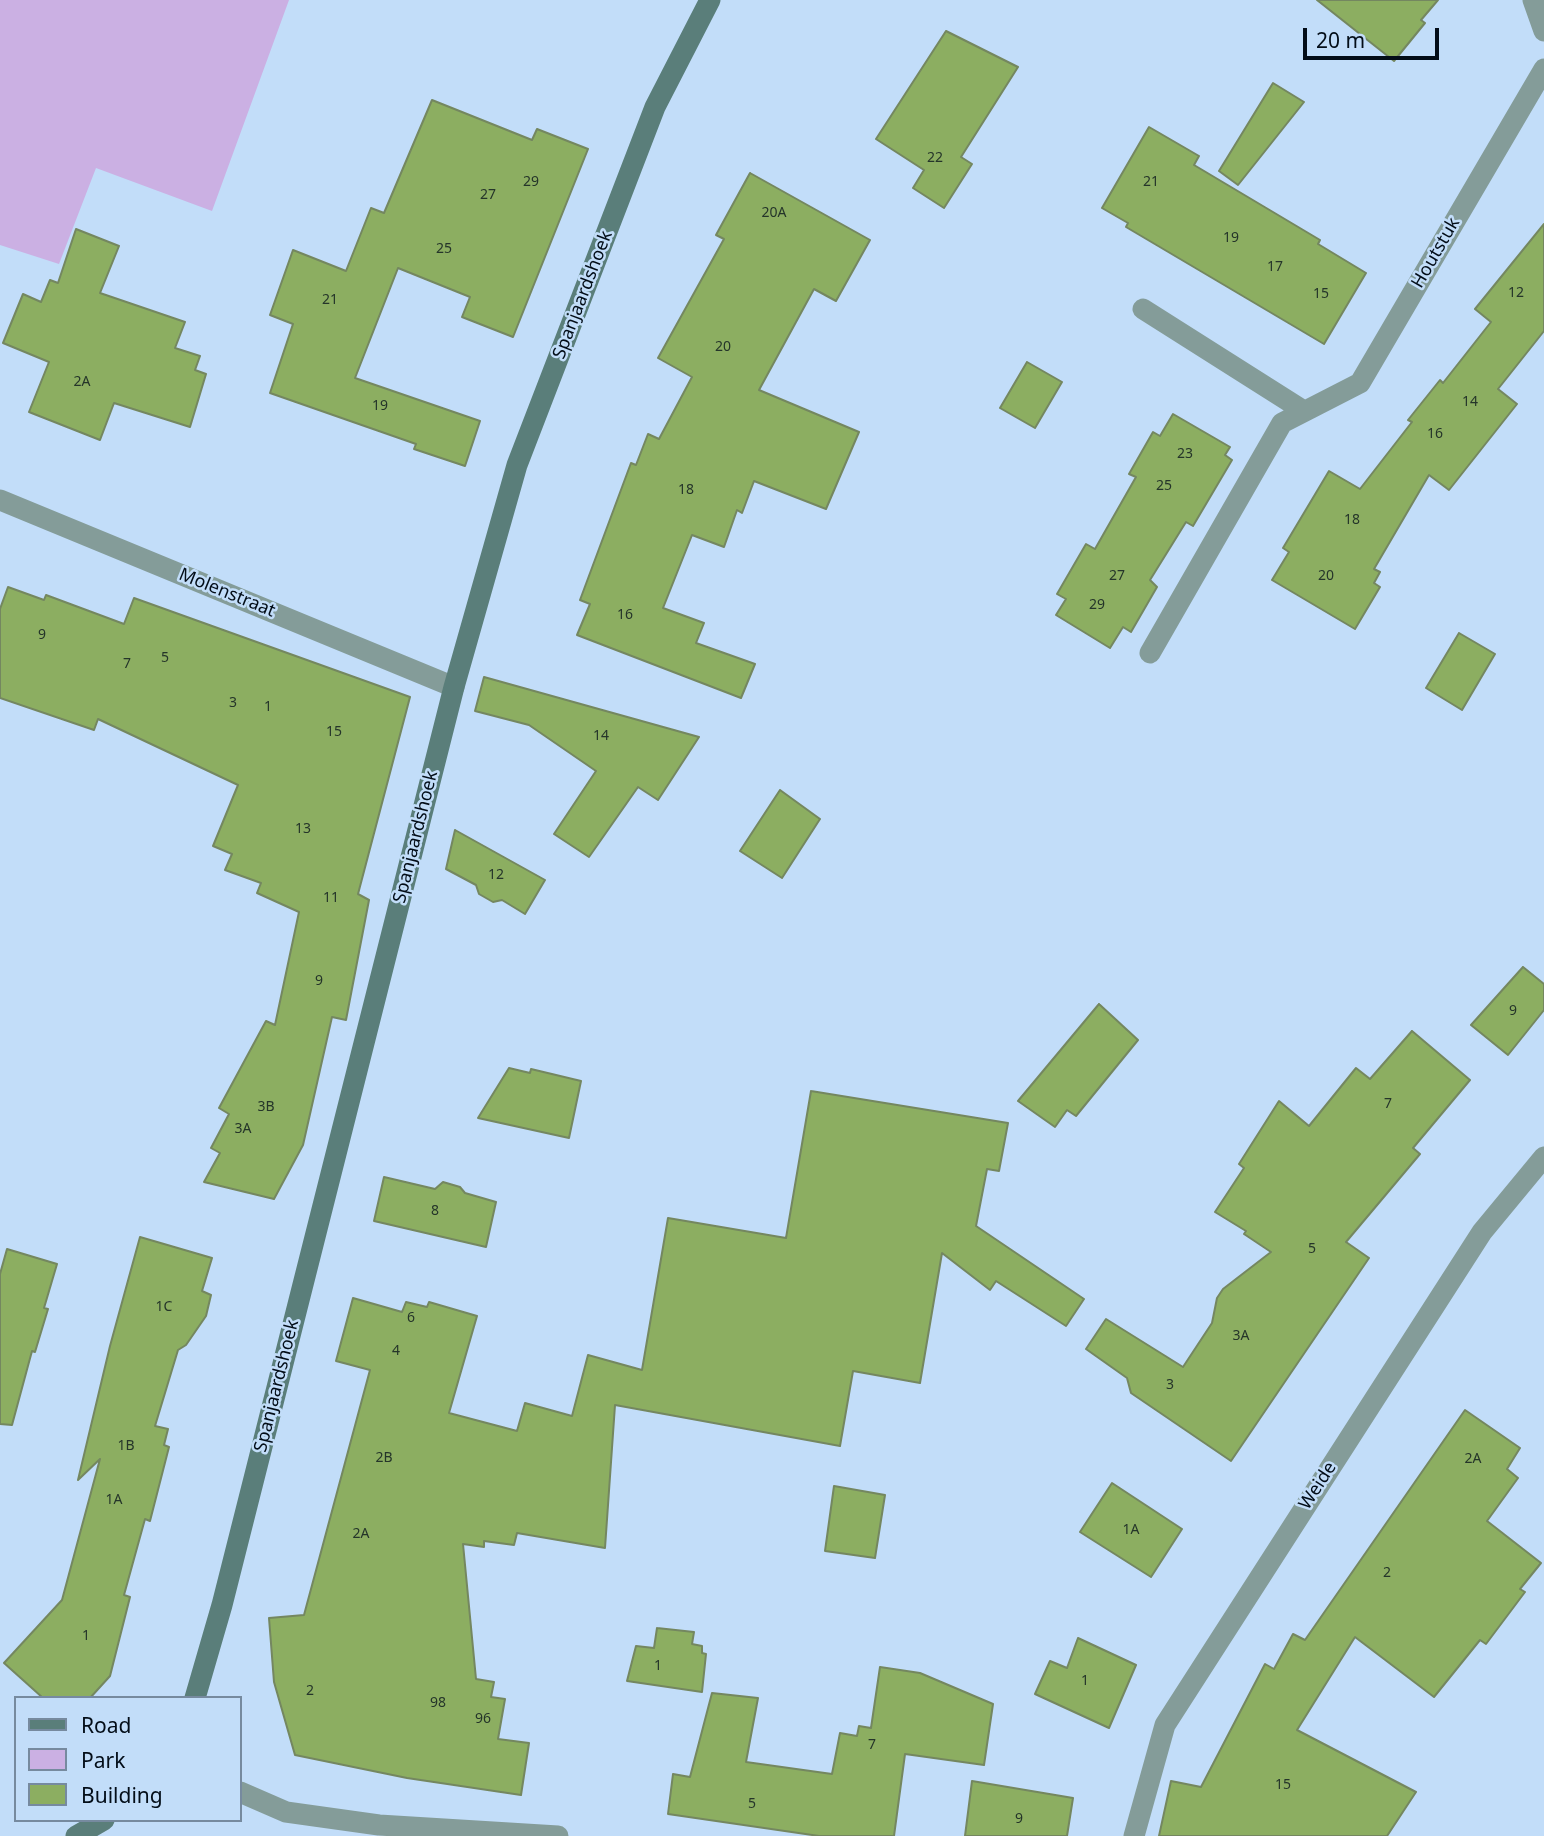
<!DOCTYPE html>
<html>
<head>
<meta charset="utf-8">
<style>
  body { margin:0 }
  #map { position:relative; width:1544px; height:1836px; overflow:hidden; background:#c2ddf9; font-family:"Noto Sans",sans-serif }
  canvas { display:block }
  .legend { position:absolute; left:14px; top:1696px; width:228px; height:126px; box-sizing:border-box; background:#c2ddf9; border:2px solid #768a9f; margin:0; padding:9px 12px; list-style:none; font-size:21px; color:#030d18 }
  .legend li { display:flex; align-items:center; gap:14px; height:35px }
  .legend b { width:35px; border:2px solid #768a9f }
  .scale { position:absolute; left:1303px; top:28px; width:136px; height:32px; box-sizing:border-box; border:4px solid #030d18; border-top:0; padding-left:9px; font-size:21px; line-height:24px; white-space:nowrap; color:#030d18; -webkit-text-stroke:5px #c2ddf9; paint-order:stroke }
</style>
</head>
<body>
<div id="map">
<canvas width="1544" height="1836"></canvas>
<ul class="legend">
<li><b style="height:9px;background:#5a7e7a"></b>Road</li>
<li><b style="height:19px;background:#cbb0e3"></b>Park</li>
<li><b style="height:19px;background:#8cae61"></b>Building</li>
</ul>
<div class="scale">20 m</div>
</div>
<script>
const ctx = document.querySelector('canvas').getContext('2d');
ctx.lineJoin = 'round';
function fillPath(path, color) { ctx.fillStyle = color; ctx.fill(path, 'evenodd'); }
const shape = rows => new Path2D(rows.map(r => 'M' + r).join(''));
function strokePath(path, color, width, dash) { ctx.strokeStyle = color; ctx.lineWidth = width; ctx.lineCap = dash ? 'butt' : 'round'; ctx.setLineDash(dash || []); ctx.stroke(path); }
function label(font, color, halo, rows, align = 'center') {
  ctx.font = font + ' "Noto Sans",sans-serif'; ctx.lineWidth = 5; ctx.setLineDash([]); ctx.textBaseline = 'middle'; ctx.strokeStyle = halo; ctx.fillStyle = color; for (const [text, x, y, turn = 0] of rows) {
    ctx.save(); ctx.translate(x, y); ctx.rotate((+turn || 0) * Math.PI / 180); ctx.textAlign = isNaN(turn) ? turn : align; if (halo) ctx.strokeText(text, 0, 0); ctx.fillText(text, 0, 0); ctx.restore();
  }
}
fillPath(shape([
  [0,0,289,0,212,211,96,168,59,264,0,245]
]), '#cbb0e3');
const building = shape([
  [1317,0,1438,0,1421,20,1425,23,1394,61,1317,0],
  [946,31,1018,67,961,157,972,164,944,208,913,188,924,170,876,139,946,31],
  [1273,83,1304,102,1238,185,1219,171,1273,83],
  [432,100,532,140,537,129,588,149,513,337,462,317,470,297,398,268,355,378,480,421,465,466,414,449,416,444,270,393,293,324,270,315,293,250,346,271,371,208,384,213,432,100],
  [1149,127,1199,156,1194,165,1320,240,1318,244,1366,273,1324,344,1126,227,1128,223,1102,208,1149,127],
  [750,173,870,240,836,301,814,289,759,390,859,432,826,509,754,481,742,513,737,510,724,547,692,535,663,608,704,623,696,643,755,664,741,698,577,635,590,604,580,600,631,463,636,465,648,434,659,439,692,377,658,358,724,239,716,235,750,173],
  [1544,224,1544,331,1498,389,1517,404,1449,490,1429,475,1374,569,1380,572,1374,583,1380,587,1355,629,1272,580,1289,552,1283,548,1329,471,1360,489,1412,422,1408,420,1440,380,1443,383,1491,322,1475,309,1544,224],
  [76,229,119,246,100,293,185,322,175,348,200,356,195,370,206,374,190,427,114,403,100,440,29,412,49,362,3,343,23,294,41,302,50,280,58,283,76,229],
  [1027,362,1062,382,1035,428,1000,408,1027,362],
  [1173,414,1230,447,1225,455,1232,460,1193,526,1186,522,1150,580,1157,587,1131,632,1123,627,1110,648,1056,615,1066,599,1057,594,1086,544,1095,549,1136,477,1129,474,1153,432,1160,436,1173,414],
  [8,587,44,600,46,595,124,624,134,598,410,697,358,894,369,900,346,1020,332,1017,303,1145,274,1199,204,1182,220,1153,211,1148,229,1114,219,1108,266,1021,275,1025,299,912,257,893,261,883,225,870,232,854,213,846,238,785,98,719,94,730,0,698,0,609,8,587],
  [1459,633,1495,654,1462,710,1426,688,1459,633],
  [484,677,699,737,658,800,638,787,589,857,554,834,596,771,529,725,475,711,484,677],
  [780,790,820,819,782,878,740,851,780,790],
  [455,830,545,880,525,914,502,900,493,902,479,894,476,885,446,869,455,830],
  [1523,967,1544,984,1544,1010,1508,1055,1471,1025,1523,967],
  [1099,1004,1138,1040,1076,1116,1067,1110,1055,1127,1018,1101,1099,1004],
  [1412,1031,1470,1080,1413,1148,1420,1154,1346,1242,1369,1258,1231,1461,1131,1393,1127,1378,1086,1349,1106,1319,1183,1367,1212,1323,1217,1298,1223,1289,1271,1252,1244,1234,1246,1231,1215,1212,1244,1168,1239,1164,1279,1101,1309,1126,1356,1068,1370,1079,1412,1031],
  [509,1068,530,1073,531,1069,581,1081,569,1138,478,1118,509,1068],
  [811,1091,1008,1123,999,1171,987,1169,976,1226,1084,1299,1066,1326,996,1281,990,1290,942,1253,920,1383,853,1371,840,1446,615,1405,605,1548,517,1533,514,1545,484,1541,484,1547,463,1544,476,1679,494,1682,491,1697,505,1699,498,1739,529,1743,521,1795,407,1778,295,1755,274,1682,269,1618,304,1615,370,1370,336,1361,353,1298,402,1312,406,1302,427,1307,429,1302,477,1316,449,1413,517,1431,525,1403,572,1416,588,1355,642,1370,668,1218,786,1238,811,1091],
  [384,1177,435,1189,443,1182,460,1187,465,1193,496,1202,486,1247,374,1221,384,1177],
  [140,1237,212,1258,202,1291,211,1295,206,1316,186,1345,178,1350,155,1426,168,1429,164,1445,169,1447,150,1521,145,1519,124,1595,130,1597,110,1676,90,1698,43,1698,4,1663,62,1600,100,1459,78,1480,110,1346,140,1237],
  [7,1249,57,1264,44,1308,48,1309,35,1352,32,1351,12,1425,0,1424,0,1274,7,1249],
  [1465,1410,1520,1448,1507,1469,1518,1478,1487,1521,1541,1563,1520,1589,1525,1592,1486,1644,1480,1640,1434,1697,1355,1637,1297,1730,1416,1792,1387,1836,1159,1836,1171,1781,1201,1787,1265,1664,1274,1669,1293,1634,1305,1640,1465,1410],
  [1112,1483,1182,1529,1151,1577,1080,1532,1112,1483],
  [834,1486,885,1495,875,1558,825,1551,834,1486],
  [657,1628,694,1632,692,1644,702,1646,702,1653,706,1654,702,1692,627,1681,636,1646,654,1648,657,1628],
  [1078,1638,1136,1665,1109,1728,1035,1694,1050,1661,1067,1668,1078,1638],
  [880,1667,920,1673,993,1704,984,1765,905,1754,894,1836,819,1836,668,1814,673,1774,690,1777,712,1693,758,1698,746,1762,832,1774,840,1733,857,1736,859,1726,871,1728,880,1667],
  [972,1781,1073,1798,1067,1836,965,1836,972,1781]
]);
fillPath(building, '#8cae61');
strokePath(building, '#748760', 2);
strokePath(shape([
  [1533,0,1544,31],
  [1143,309,1304,411],
  [0,500,454,687],
  [1150,653,1282,423,1360,383,1544,69],
  [240,1792,286,1812,379,1825,558,1836],
  [1134,1836,1165,1725,1482,1232,1544,1157]
]), '#849c99', 21);
strokePath(shape([
  [195,1698,222,1605,454,687,517,465,655,107,710,0],
  [76,1836,104,1820]
]), '#5a7e7a', 21);
label('14px', '#25352a', null, [
  ["22",935,158],
  ["29",531,182],
  ["21",1151,182],
  ["27",488,195],
  ["20A",774,213],
  ["19",1231,238],
  ["25",444,249],
  ["17",1275,267],
  ["12",1516,293],
  ["15",1321,294],
  ["21",330,300],
  ["20",723,347],
  ["2A",82,382],
  ["14",1470,402],
  ["19",380,406],
  ["16",1435,434],
  ["23",1185,454],
  ["25",1164,486],
  ["18",686,490],
  ["18",1352,520],
  ["27",1117,576],
  ["20",1326,576],
  ["29",1097,605],
  ["16",625,615],
  ["9",42,635],
  ["5",165,658],
  ["7",127,664],
  ["3",233,703],
  ["1",268,707],
  ["15",334,732],
  ["14",601,736],
  ["13",303,829],
  ["12",496,875],
  ["11",331,898],
  ["9",319,981],
  ["9",1513,1011],
  ["7",1388,1104],
  ["3B",266,1107],
  ["3A",243,1129],
  ["8",435,1211],
  ["5",1312,1249],
  ["1C",164,1307],
  ["6",411,1318],
  ["3A",1241,1336],
  ["4",396,1351],
  ["3",1170,1385],
  ["1B",126,1446],
  ["2B",384,1458],
  ["2A",1473,1459],
  ["1A",114,1500],
  ["1A",1131,1530],
  ["2A",361,1534],
  ["2",1387,1573],
  ["1",86,1636],
  ["1",658,1666],
  ["1",1085,1681],
  ["2",310,1691],
  ["98",438,1703],
  ["96",483,1719],
  ["7",872,1745],
  ["15",1283,1785],
  ["5",752,1804],
  ["9",1019,1819]
]);
label('18px', '#030d18', '#c2ddf9', [
  ["Houtstuk",1436,253,-60],
  ["Spanjaardshoek",583,295,-69],
  ["Molenstraat",227,593,22],
  ["Spanjaardshoek",416,837,-76],
  ["Spanjaardshoek",277,1386,-76],
  ["Weide",1318,1486,-57]
]);
</script>
</body>
</html>
